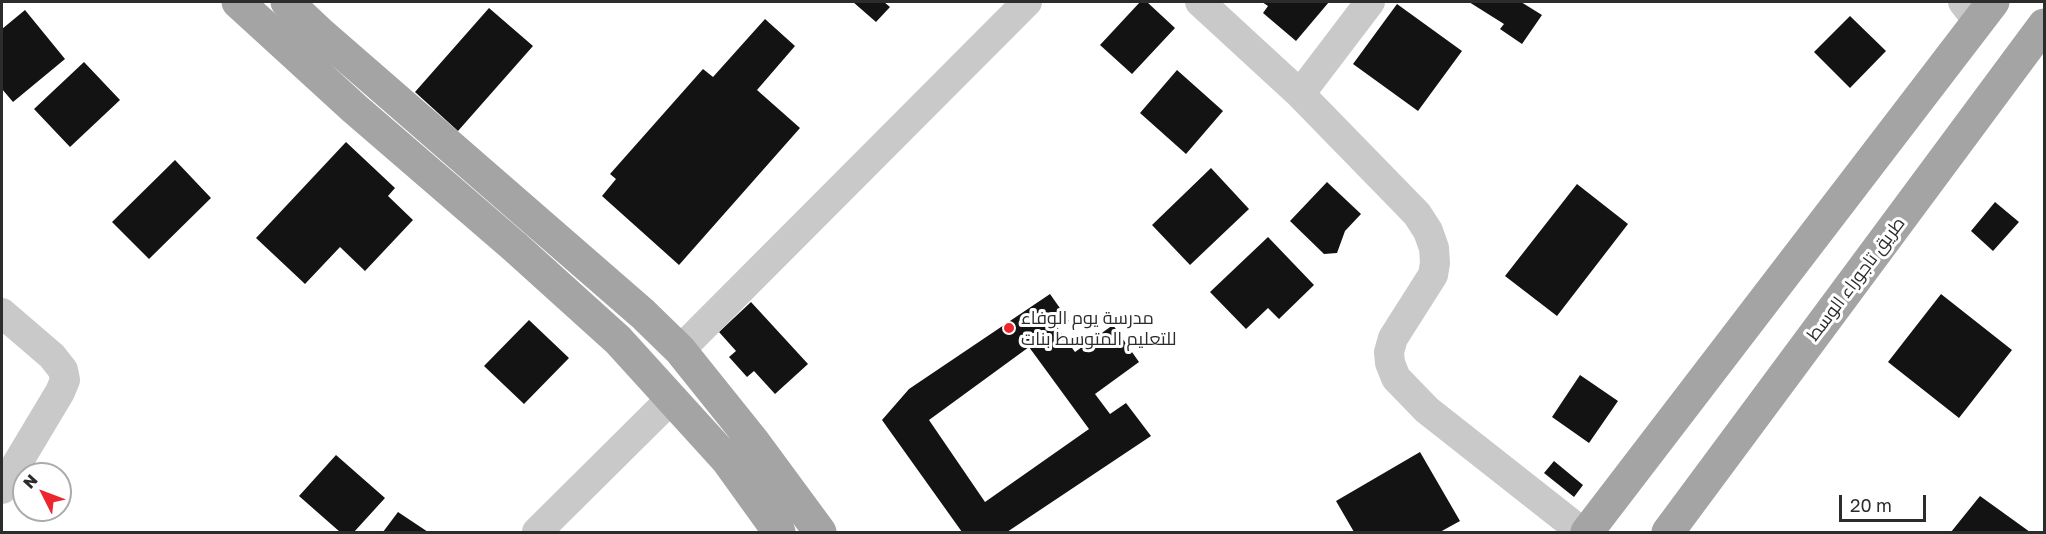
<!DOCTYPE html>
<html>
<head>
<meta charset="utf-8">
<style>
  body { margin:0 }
  #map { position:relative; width:2046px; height:534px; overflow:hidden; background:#fff; font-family:"Golos Text",sans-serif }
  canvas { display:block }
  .frame { position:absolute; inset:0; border:3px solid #2c2c2c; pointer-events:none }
  .north { position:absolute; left:12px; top:462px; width:60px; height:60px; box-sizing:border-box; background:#fff; border:2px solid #ababab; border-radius:50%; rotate:312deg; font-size:16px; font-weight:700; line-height:24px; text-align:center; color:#2c2c2c }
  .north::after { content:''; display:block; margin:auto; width:21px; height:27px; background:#eb262f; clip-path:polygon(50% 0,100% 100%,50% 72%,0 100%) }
  .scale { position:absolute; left:1839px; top:495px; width:87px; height:27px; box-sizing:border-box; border:3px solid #2c2c2c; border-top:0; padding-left:8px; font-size:18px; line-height:21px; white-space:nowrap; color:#2c2c2c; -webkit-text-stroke:4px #fff; paint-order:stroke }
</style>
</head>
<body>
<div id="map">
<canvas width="2046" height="534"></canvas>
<div class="frame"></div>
<div class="north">N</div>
<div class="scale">20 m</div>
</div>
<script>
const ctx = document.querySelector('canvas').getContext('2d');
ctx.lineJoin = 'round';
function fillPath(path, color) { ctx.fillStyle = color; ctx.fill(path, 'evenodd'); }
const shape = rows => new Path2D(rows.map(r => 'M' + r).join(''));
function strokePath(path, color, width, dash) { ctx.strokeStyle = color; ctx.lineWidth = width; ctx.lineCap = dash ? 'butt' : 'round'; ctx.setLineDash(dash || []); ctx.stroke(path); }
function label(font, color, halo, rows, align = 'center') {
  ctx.font = font + ' "Golos Text",Cairo,sans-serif'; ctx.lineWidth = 6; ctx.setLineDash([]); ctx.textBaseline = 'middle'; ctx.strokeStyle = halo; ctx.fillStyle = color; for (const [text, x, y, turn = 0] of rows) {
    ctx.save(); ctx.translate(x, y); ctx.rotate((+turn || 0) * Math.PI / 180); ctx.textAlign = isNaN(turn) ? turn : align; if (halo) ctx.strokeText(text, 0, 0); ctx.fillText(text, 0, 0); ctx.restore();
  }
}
fillPath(shape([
  [853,2,884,2,890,7,876,22],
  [1140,2,1147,2,1175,28,1132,74,1100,45],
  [1262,2,1329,2,1296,41,1263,13,1268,6],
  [1469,2,1521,2,1542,15,1522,44,1500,29,1504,24],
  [1397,4,1462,51,1418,111,1353,64],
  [489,8,533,46,458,131,415,92],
  [25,10,65,59,13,102,2,89,2,29],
  [1850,16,1886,51,1850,88,1814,52],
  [765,19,795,46,757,90,800,128,679,265,602,196,616,179,610,174,703,69,713,77],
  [84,62,120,100,70,147,34,109],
  [1177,70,1223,111,1186,154,1140,113],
  [346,142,395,188,388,196,413,220,365,271,340,247,305,284,256,238],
  [175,160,211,198,149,259,112,222],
  [1211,168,1249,209,1190,265,1152,225],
  [1327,182,1361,214,1345,231,1337,253,1324,254,1290,221],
  [1577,184,1628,224,1557,316,1505,276],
  [1995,202,2019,222,1993,251,1971,231],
  [1268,237,1314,285,1279,319,1268,308,1246,329,1210,292],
  [1050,294,1069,321,1057,327,1075,352,1113,325,1139,362,1095,394,1110,414,1126,403,1151,436,1007,532,962,532,882,420,909,389],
  [1029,347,1089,429,985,502,929,420],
  [1941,294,2012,350,1959,418,1888,362],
  [751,302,808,364,775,394,754,371,747,377,729,357,736,351,719,332],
  [529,320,569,358,524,404,484,366],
  [1580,375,1618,401,1589,443,1552,417],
  [1420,452,1460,521,1440,532,1354,532,1336,501],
  [336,455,385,498,354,532,340,532,299,496],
  [1554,461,1583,485,1574,497,1544,473],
  [1980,496,2030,532,1951,532],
  [398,512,428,532,383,532]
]), '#131313');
strokePath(shape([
  [1200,2,1300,94,1417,214,1428,231,1434,248,1435,263,1433,275,1393,338,1389,352,1390,363,1396,378,1427,410,1582,532],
  [1963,2,1978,21],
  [1300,94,1370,2],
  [2,313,52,356,63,370,65,380,60,392,2,489],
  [680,350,1027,2],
  [537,532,672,398]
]), '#c9c9c9', 30);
strokePath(shape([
  [238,2,355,109,515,247,618,340,728,461,779,532],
  [287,2,321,34,643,314,680,350,753,441,820,532],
  [1587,532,1993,2],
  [1668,532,2044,25]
]), '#a4a4a4', 33);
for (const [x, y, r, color] of [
  [1009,328,6,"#eb262f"]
]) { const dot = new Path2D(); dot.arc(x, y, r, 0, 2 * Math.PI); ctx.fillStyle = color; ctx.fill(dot); strokePath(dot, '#fff', 2); }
label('18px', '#2c2c2c', '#fff', [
  ["طريق تاجوراء الوسط",1856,279,-53]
]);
label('18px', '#2c2c2c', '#fff', [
  ["مدرسة يوم الوفاء",1021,318],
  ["للتعليم المتوسط بنات",1021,339]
], 'left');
</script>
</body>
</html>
